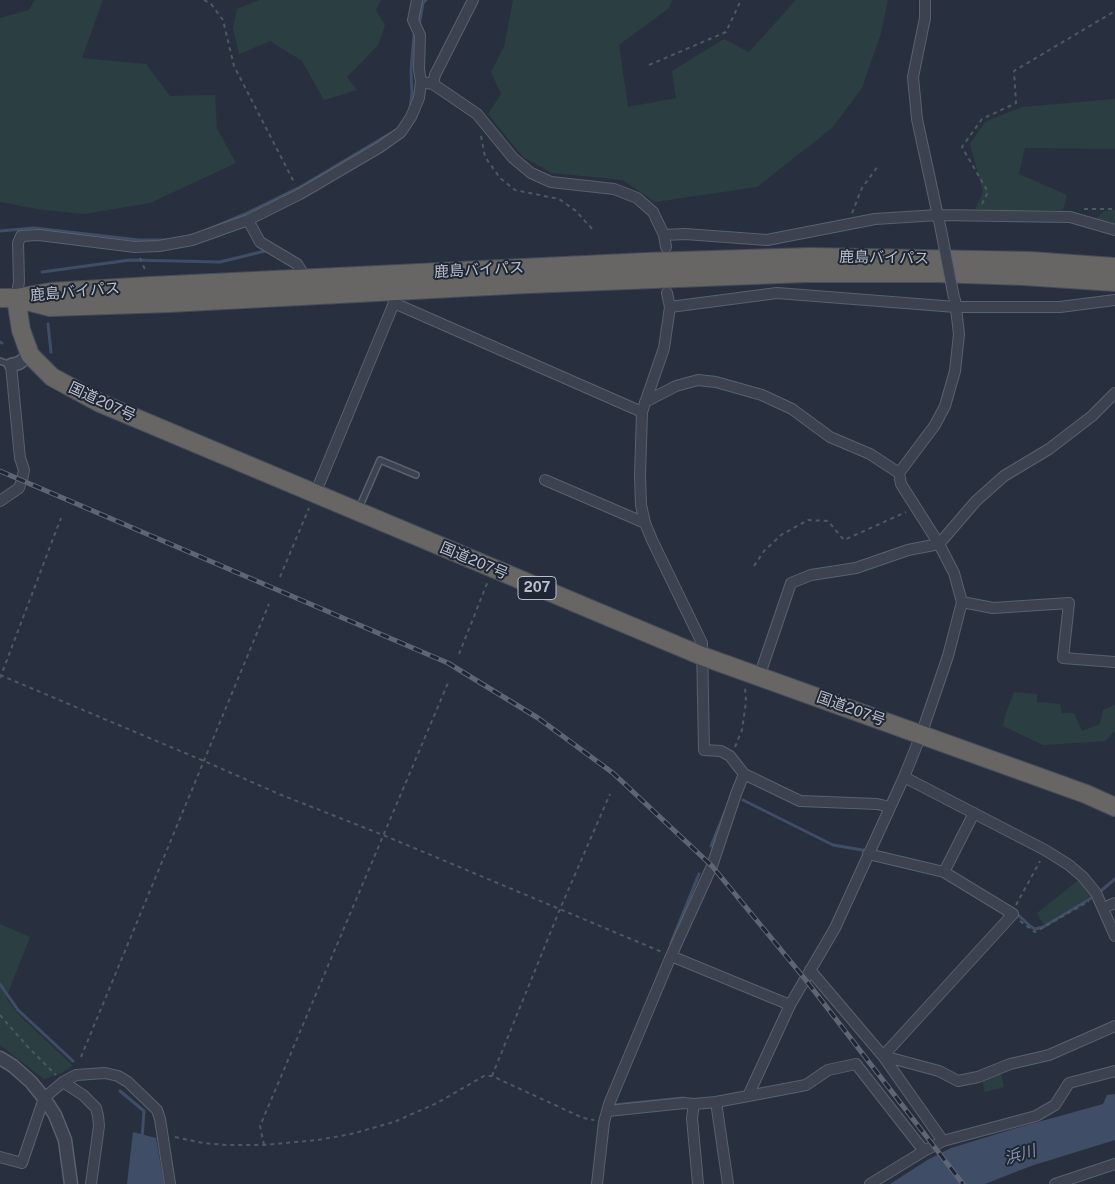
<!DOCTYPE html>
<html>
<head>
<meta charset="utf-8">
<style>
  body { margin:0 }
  canvas { display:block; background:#28303f }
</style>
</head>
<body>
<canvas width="1115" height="1184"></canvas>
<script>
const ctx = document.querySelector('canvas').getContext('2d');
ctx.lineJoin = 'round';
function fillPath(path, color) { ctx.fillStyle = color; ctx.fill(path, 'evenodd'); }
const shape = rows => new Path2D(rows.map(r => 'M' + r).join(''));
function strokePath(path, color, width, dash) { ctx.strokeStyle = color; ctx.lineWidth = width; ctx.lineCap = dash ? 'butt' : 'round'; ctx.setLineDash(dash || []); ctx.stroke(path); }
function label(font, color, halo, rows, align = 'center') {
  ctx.font = font + ' "Public Sans","Noto Sans JP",sans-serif'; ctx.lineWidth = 4; ctx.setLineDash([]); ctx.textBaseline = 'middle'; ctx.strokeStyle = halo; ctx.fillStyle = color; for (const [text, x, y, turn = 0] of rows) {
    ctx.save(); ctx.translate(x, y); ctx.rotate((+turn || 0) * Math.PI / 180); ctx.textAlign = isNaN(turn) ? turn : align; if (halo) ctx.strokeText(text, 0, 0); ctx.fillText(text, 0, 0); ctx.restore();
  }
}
fillPath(shape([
  [35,0,103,0,82,58,146,64,170,96,215,95,217,129,236,163,150,203,84,214,43,210,0,202,0,18,29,10],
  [259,0,381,0,376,10,385,25,378,45,347,77,357,90,324,100,302,61,270,41,239,54,233,28,237,9],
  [513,0,672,0,669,8,619,45,628,107,676,98,672,71,724,39,749,52,796,0,888,0,881,33,862,88,832,128,757,187,655,202,623,180,552,173,523,157,488,114,501,94,491,72,504,47],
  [1115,99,1115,149,1025,148,1019,174,1067,195,1063,210,975,210,983,192,970,144,985,122,1022,107],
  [1115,210,1115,224,1096,219,1104,211],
  [1014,692,1037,694,1037,702,1060,704,1062,713,1074,713,1082,731,1100,724,1103,710,1115,705,1115,731,1105,741,1043,745,1003,726,1005,716],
  [1080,879,1092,895,1044,925,1037,913],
  [0,924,30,937,6,998,18,1014,73,1066,59,1074,44,1079,0,1045],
  [1000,1069,1004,1087,985,1092,981,1077]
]), '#2b3e41');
fillPath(shape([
  [1115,1094,1115,1140,1031,1166,985,1184,890,1184,929,1159,951,1148,1013,1129,1103,1104,1107,1095],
  [133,1132,156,1138,164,1184,127,1184]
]), '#3f4d67');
strokePath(shape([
  [419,26,423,3,426,0],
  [410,109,412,93,411,70,414,35,416,31],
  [207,230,245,214,302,186,391,133],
  [0,231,34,228,139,240,167,240],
  [42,272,130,260,220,262,265,251],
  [48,324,51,352],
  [0,342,2,343],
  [743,800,833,845,868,851],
  [711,846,726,809],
  [1015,912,1030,926,1035,929,1043,927,1096,895,1115,879],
  [671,943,699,874],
  [0,984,18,1010,73,1061],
  [120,1091,144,1111,142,1139],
  [612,1105,683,1098]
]), '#3f4d67', 3);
const service = shape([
  [0,361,11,365],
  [359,508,380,460,416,475]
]);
const minor = shape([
  [925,0,925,18,913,77,917,119,941,230],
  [421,82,433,84,477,114,513,158,531,173,551,182,614,189,637,198,653,212,664,235,666,247],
  [433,84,435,75,473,0],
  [248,220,260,242,297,264,306,278],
  [664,235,685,234,767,240,875,219,938,215,1070,217,1115,230],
  [667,293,670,307,664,348,642,412,640,475,641,505,645,523,652,540,702,643,704,750,721,751,730,756,744,774,800,801,877,804,890,807],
  [16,298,19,282,18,243,21,236,39,235,135,247,159,246,192,240,248,220,300,194,380,147,401,132,411,117,419,98,421,82,419,69,420,35,413,20,417,0],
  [394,303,642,412],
  [670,307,777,293,956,307,1060,307,1115,300],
  [899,473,935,425,945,406,955,371,959,334,955,300],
  [545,480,645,523],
  [315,494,394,303,394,298],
  [0,501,19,488,22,480,24,470,20,458,11,365],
  [962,602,993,608,1069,603,1063,658,1115,662],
  [759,677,791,583,811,575,856,568,908,550,939,544,976,501,1004,476,1049,449,1092,416,1115,393],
  [904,777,1045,850,1069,865,1083,877,1096,893,1115,936],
  [868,854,944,872,1013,914,883,1056,939,1071,958,1081,978,1077,1010,1064,1049,1055,1115,1026],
  [944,872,974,813],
  [1103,908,1115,903],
  [671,956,790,1005],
  [810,970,883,1056,943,1141],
  [63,1082,83,1095,96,1108,98,1116,99,1126,91,1184],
  [748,1096,806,1085,828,1070,856,1064,924,1151],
  [716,1102,728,1184],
  [694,1104,692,1118,698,1184],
  [608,1111,684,1103,694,1104,716,1102,748,1096,790,1005,835,928,904,777,921,735,948,656,962,602,954,573,939,544,901,484,899,473,870,454,830,437,792,409,762,395,716,382,698,380,676,386,645,402],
  [0,1157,22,1163,44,1098,63,1082,76,1075,105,1073,118,1076,128,1082,157,1110,160,1119,170,1184],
  [597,1184,604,1122,609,1104,671,956,712,866,736,794,744,774],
  [870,1184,924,1151,943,1141,1036,1116,1055,1105,1069,1083,1115,1071],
  [1055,1184,1115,1164]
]);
const tertiary = shape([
  [11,365,19,363,30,355],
  [0,1058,13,1066,31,1082,44,1098,55,1115,65,1140,71,1184]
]);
const trunk = shape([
  [0,298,16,298,51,292,151,286,647,262,810,257,1030,261,1115,267],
  [16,298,21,330,30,355,52,377,100,403,702,656,1086,794,1115,807],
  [23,300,50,307,169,303,527,284,805,273,937,273,1024,276,1115,282]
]);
strokePath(service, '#5a606d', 8);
strokePath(minor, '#5a606d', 12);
strokePath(tertiary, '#5a606d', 15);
strokePath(trunk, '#464d5a', 20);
strokePath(shape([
  [204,0,211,4,223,20,234,66,295,184],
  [649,65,726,32,741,0],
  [481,136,485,157,500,178,515,190,559,199,576,211,594,231],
  [982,204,988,192,962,147,982,119,1016,103,1014,71,1115,11],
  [1084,209,1115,209],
  [852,213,862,188,878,166],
  [140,258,146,272],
  [754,566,764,551,781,535,808,520,828,521,844,540,906,512],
  [280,577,309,508],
  [459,654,488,581],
  [0,675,204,761,279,794,383,835,662,952],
  [0,678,61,518],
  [735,747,742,730,746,702,745,686],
  [1016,905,1040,861],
  [1020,921,1035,932,1089,901],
  [0,1015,27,1046,56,1075],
  [81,1057,269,604],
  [492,1076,560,909,610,794],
  [175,1137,203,1143,226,1145,264,1145,318,1140,351,1134,394,1122,437,1103,484,1076,492,1076,583,1118,594,1120],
  [264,1145,260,1126,448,683]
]), '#4a5b5f', 2, [4, 4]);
strokePath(service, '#3c424f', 5);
strokePath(minor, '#3c424f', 10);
strokePath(tertiary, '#3c424f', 12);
strokePath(trunk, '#676664', 18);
const rail = shape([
  [0,471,448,663,538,718,613,773,712,866,805,979,963,1184]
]);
strokePath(rail, '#5e6676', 5);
strokePath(rail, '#202734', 3, [9]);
const minorBridge = shape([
  [941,230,954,298]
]);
strokePath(minorBridge, '#5a606d', 12, []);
strokePath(minorBridge, '#3c424f', 10);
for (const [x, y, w] of [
  [537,588,38]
]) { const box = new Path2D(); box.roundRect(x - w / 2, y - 11.5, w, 23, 4); ctx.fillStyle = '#202734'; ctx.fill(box); strokePath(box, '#b8beca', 1); }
label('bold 14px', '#b8beca', null, [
  ["207",537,588]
]);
label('15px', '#b8beca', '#202734', [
  ["鹿島バイパス",884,258,1],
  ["鹿島バイパス",479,270,-3],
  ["鹿島バイパス",75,292,-5],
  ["国道207号",102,402,25],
  ["国道207号",474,561,23],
  ["国道207号",851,709,20]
]);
label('italic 16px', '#8292af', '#202734', [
  ["浜川",1020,1155,-16]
]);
</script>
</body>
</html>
